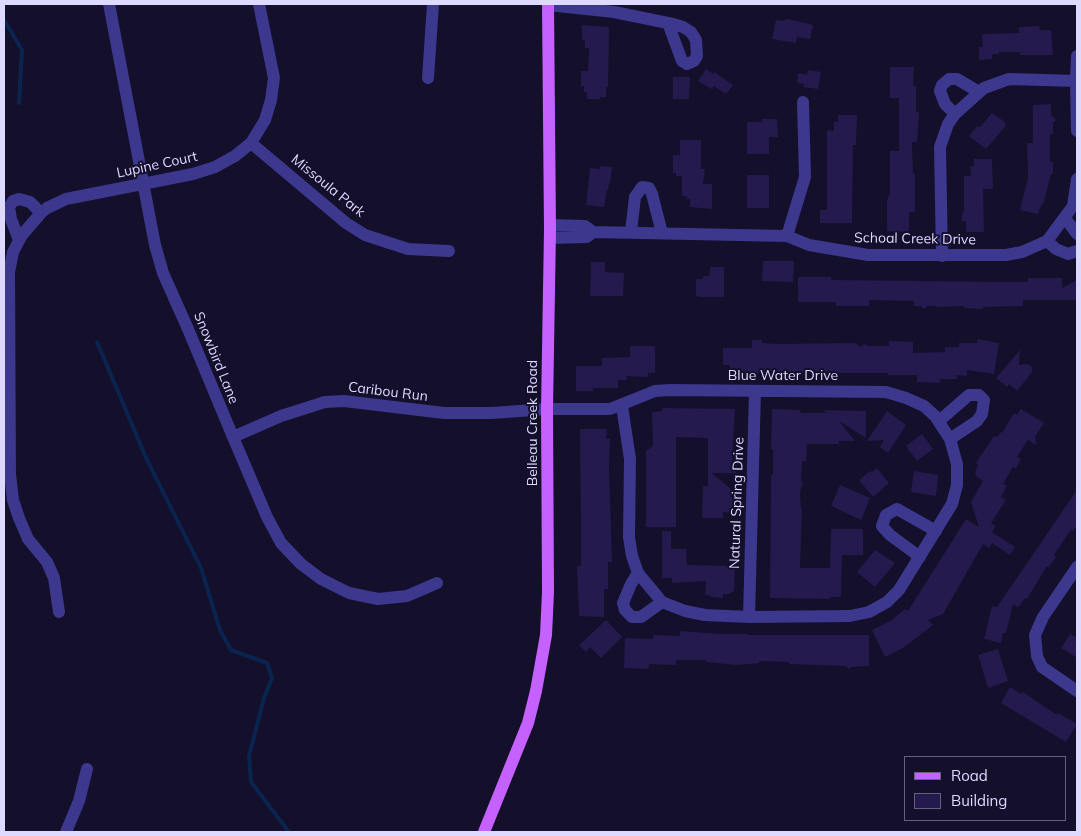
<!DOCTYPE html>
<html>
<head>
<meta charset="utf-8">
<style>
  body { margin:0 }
  #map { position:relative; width:1081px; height:836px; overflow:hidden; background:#140f2b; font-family:Mulish,sans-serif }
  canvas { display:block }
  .frame { position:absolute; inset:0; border:5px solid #dedaff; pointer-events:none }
  .legend { position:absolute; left:904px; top:756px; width:162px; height:65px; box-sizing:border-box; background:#140f2b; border:1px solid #656080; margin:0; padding:6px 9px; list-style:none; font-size:15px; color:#dedaff }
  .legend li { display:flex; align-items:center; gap:10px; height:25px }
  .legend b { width:25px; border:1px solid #656080 }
</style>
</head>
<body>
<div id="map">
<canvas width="1081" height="836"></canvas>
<div class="frame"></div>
<ul class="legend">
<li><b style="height:6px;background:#c461ff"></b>Road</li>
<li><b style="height:14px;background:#251a4d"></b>Building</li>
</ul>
</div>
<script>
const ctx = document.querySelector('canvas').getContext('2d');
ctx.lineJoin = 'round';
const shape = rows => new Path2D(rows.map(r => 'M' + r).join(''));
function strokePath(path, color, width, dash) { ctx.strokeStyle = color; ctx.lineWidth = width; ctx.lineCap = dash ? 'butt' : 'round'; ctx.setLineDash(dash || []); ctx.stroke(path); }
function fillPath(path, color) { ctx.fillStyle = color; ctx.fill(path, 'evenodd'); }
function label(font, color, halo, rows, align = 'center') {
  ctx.font = font + ' Mulish,sans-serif'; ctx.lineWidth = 4; ctx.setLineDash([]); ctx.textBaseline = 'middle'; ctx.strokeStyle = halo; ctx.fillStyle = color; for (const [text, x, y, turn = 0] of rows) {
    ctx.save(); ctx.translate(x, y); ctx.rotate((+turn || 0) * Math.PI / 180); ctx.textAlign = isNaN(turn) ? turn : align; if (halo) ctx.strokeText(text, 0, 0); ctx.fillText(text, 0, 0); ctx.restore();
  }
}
strokePath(shape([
  [4,20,22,50,19,103],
  [97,342,147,460,201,568,220,630,231,650,267,663,272,678,264,698,249,756,251,782,289,832]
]), '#0a2450', 4);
fillPath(shape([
  [789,19,813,25,810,39,797,37,796,43,772,39,776,20,784,21,784,20],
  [582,25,609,27,608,87,606,87,606,97,600,97,600,99,587,99,587,92,584,92,584,86,581,86,581,71,588,71,589,48,585,48,585,40,582,40],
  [1039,26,1040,30,1051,30,1053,55,1020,55,1020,52,999,52,999,54,992,54,992,59,979,60,979,47,983,47,982,34,1019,33,1019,27],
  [890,67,914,67,913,86,916,86,916,112,919,112,917,142,912,142,913,174,915,174,915,212,909,212,909,232,887,231,887,200,890,194,890,151,899,151,899,98,890,98],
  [706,69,713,74,714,72,733,85,726,94,714,86,711,89,698,81],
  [808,70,821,72,818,89,803,87,804,84,797,83,798,73,807,75],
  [673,77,690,77,689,99,673,99],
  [1051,104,1051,115,1057,120,1053,123,1053,134,1050,134,1050,162,1053,162,1053,174,1051,174,1044,202,1040,208,1038,214,1020,210,1028,178,1027,143,1033,143,1033,105],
  [992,113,1005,122,1005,127,986,149,969,136,977,126,980,127],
  [838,115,857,115,856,145,853,145,852,223,820,223,820,210,827,210,827,130,834,131,834,122,838,122],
  [762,119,777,119,778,137,769,137,769,154,747,154,747,122,762,122],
  [680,140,701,140,701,169,705,169,703,184,712,184,712,209,690,207,690,199,687,199,687,196,682,196,682,176,676,176,676,173,673,173,673,155,680,155],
  [974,159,992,159,993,189,983,189,984,232,966,232,966,221,962,221,962,213,964,212,964,176,971,176,970,166,974,166],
  [600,166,612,167,610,183,609,183,608,190,607,190,604,207,586,205,590,168,600,169],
  [747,175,769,175,769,208,747,208],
  [763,261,794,261,793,282,762,281],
  [591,262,605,262,605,272,624,273,623,296,590,296],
  [710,267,724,267,724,297,700,297,696,296,696,279,703,279,703,276,709,276],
  [798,277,831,277,831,280,1004,282,1028,282,1028,278,1062,278,1062,288,1077,280,1077,300,1023,300,1023,306,983,307,983,309,964,308,964,306,937,307,936,306,927,306,925,309,920,306,914,306,914,301,869,300,869,306,836,306,836,302,798,302],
  [977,339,999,343,994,374,967,370,967,376,957,375,957,379,940,379,940,383,917,382,917,375,888,375,888,373,734,373,734,368,730,368,730,365,723,365,723,348,752,348,752,340,762,340,762,343,777,344,855,343,861,347,864,344,869,346,889,346,889,341,913,342,913,353,945,352,945,347,959,347,959,343,977,343],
  [630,346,655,346,655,373,648,373,648,377,627,376,626,380,618,380,618,388,593,388,593,391,576,391,576,366,602,366,602,358,630,357],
  [1020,350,1019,365,1028,364,1032,367,1032,372,1017,391,1009,384,1007,387,996,378],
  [662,408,735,409,732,463,736,463,736,473,712,473,732,490,731,497,735,497,734,513,723,512,723,518,702,518,703,486,708,486,708,438,676,437,676,527,646,527,646,451,653,446,652,412,662,411],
  [772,409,801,410,800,413,827,413,823,410,866,411,866,438,839,421,855,441,839,441,839,444,807,444,806,461,802,461,801,482,803,484,801,487,800,494,801,508,802,508,800,568,830,568,831,529,862,529,863,530,863,555,842,555,841,597,830,597,830,599,770,598,771,475,773,475,773,449,771,449],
  [1021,409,1044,423,1035,437,1036,445,1028,440,1017,457,1021,459,1016,468,1013,467,1003,484,1007,486,1001,497,1006,500,991,523,996,526,992,532,1015,547,1010,555,992,543,989,548,983,544,943,614,928,620,933,625,903,648,885,657,872,630,892,620,905,609,908,611,966,519,979,527,971,502,983,481,976,476,975,472,978,465,976,463,994,436,997,437,1001,432,1002,433,1014,413,1017,415],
  [887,411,906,425,888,453,880,447,884,440,867,441],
  [580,429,607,429,606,439,610,439,609,467,612,562,608,562,608,589,604,589,604,617,579,616,577,566,581,566,581,535],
  [922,434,933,449,917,461,906,446],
  [877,468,889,483,873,497,859,480,870,471,872,472],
  [914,471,938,475,936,496,911,492],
  [840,485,870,498,861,520,831,506],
  [1077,490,1077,525,1073,531,1071,530,1062,543,1054,555,1056,557,1049,567,1047,566,1027,599,1025,598,1018,608,1013,604,1006,633,1003,633,1001,643,984,639,992,606,997,607],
  [662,531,671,531,671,549,686,549,687,565,735,566,734,591,729,594,723,594,723,598,711,597,711,596,705,595,706,581,672,583,672,578,662,578],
  [875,550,895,563,875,587,857,572],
  [606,620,622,637,601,658,590,647,586,652,579,645],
  [680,631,721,634,748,634,748,635,869,635,869,666,851,667,849,669,845,666,789,664,789,662,759,661,759,663,737,665,706,662,706,660,676,660,676,665,649,664,648,669,624,668,625,638,653,639,653,635,680,636],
  [1070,634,1077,638,1077,658,1061,648],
  [998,649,1008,681,988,688,978,655],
  [1010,687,1021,694,1023,692,1057,715,1058,713,1077,724,1066,742,1001,703]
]), '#251a4d');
strokePath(shape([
  [109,4,155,245,163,273,188,329,233,437,267,517,281,543,301,564,321,579,349,593,378,599,407,596,437,583],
  [548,5,614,12,668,23,673,24,683,27,691,32,696,40,697,56,694,61,687,64,682,61,668,23],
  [1077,56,1076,81,1077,131],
  [428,78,433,4],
  [955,114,945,104,940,91,942,85,949,79,957,79,979,92],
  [251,143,346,223,365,235,408,249,449,251],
  [1065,218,1077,234],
  [550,225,585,226,593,232,787,236,809,245,868,255,1006,255,1022,252,1047,241,1073,206,1077,179],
  [631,232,635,197,642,187,649,188,652,194,662,233],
  [787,236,805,177,803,102],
  [550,238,587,237,593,232],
  [19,240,11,219,9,207,13,201,19,199,30,202,41,213],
  [1047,241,1056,249,1068,254,1077,251],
  [942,256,940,147,948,124,955,114,984,88,1009,79,1076,81],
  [939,421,969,395,979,395,984,400,982,414,977,421,950,439],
  [233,437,281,416,325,402,344,401,444,413,492,413,547,409,610,409,655,391,670,390,886,392,906,398,924,406,935,416,950,439,957,464,957,485,952,504,899,590,887,602,869,612,850,616,749,617,705,615,685,611,662,602,638,573,632,556,629,537,630,459,622,406],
  [920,557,890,535,882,526,886,515,897,509,936,531],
  [1077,567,1043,617,1035,635,1037,656,1042,667,1077,691],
  [638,573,631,584,623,603,625,610,632,617,641,617,662,602],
  [59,612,54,578,47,562,28,539,19,518,13,500,10,474,9,272,13,252,22,235,41,213,47,208,66,199,193,174,215,167,235,156,251,143,265,120,271,100,274,78,259,4],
  [749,617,755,391],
  [66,832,79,801,87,769]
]), '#3b388d', 12);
strokePath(shape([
  [484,832,528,723,536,691,546,635,548,592,547,409,550,230,548,4]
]), '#c461ff', 12);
label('14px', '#dedaff', '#140f2b', [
  ["Lupine Court",157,165,-12],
  ["Missoula Park",328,186,39],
  ["Schoal Creek Drive",915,239,1],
  ["Snowbird Lane",216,358,68],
  ["Blue Water Drive",783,376],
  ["Caribou Run",388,392,7],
  ["Belleau Creek Road",533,423,-90],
  ["Natural Spring Drive",737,503,-88]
]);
</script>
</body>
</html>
